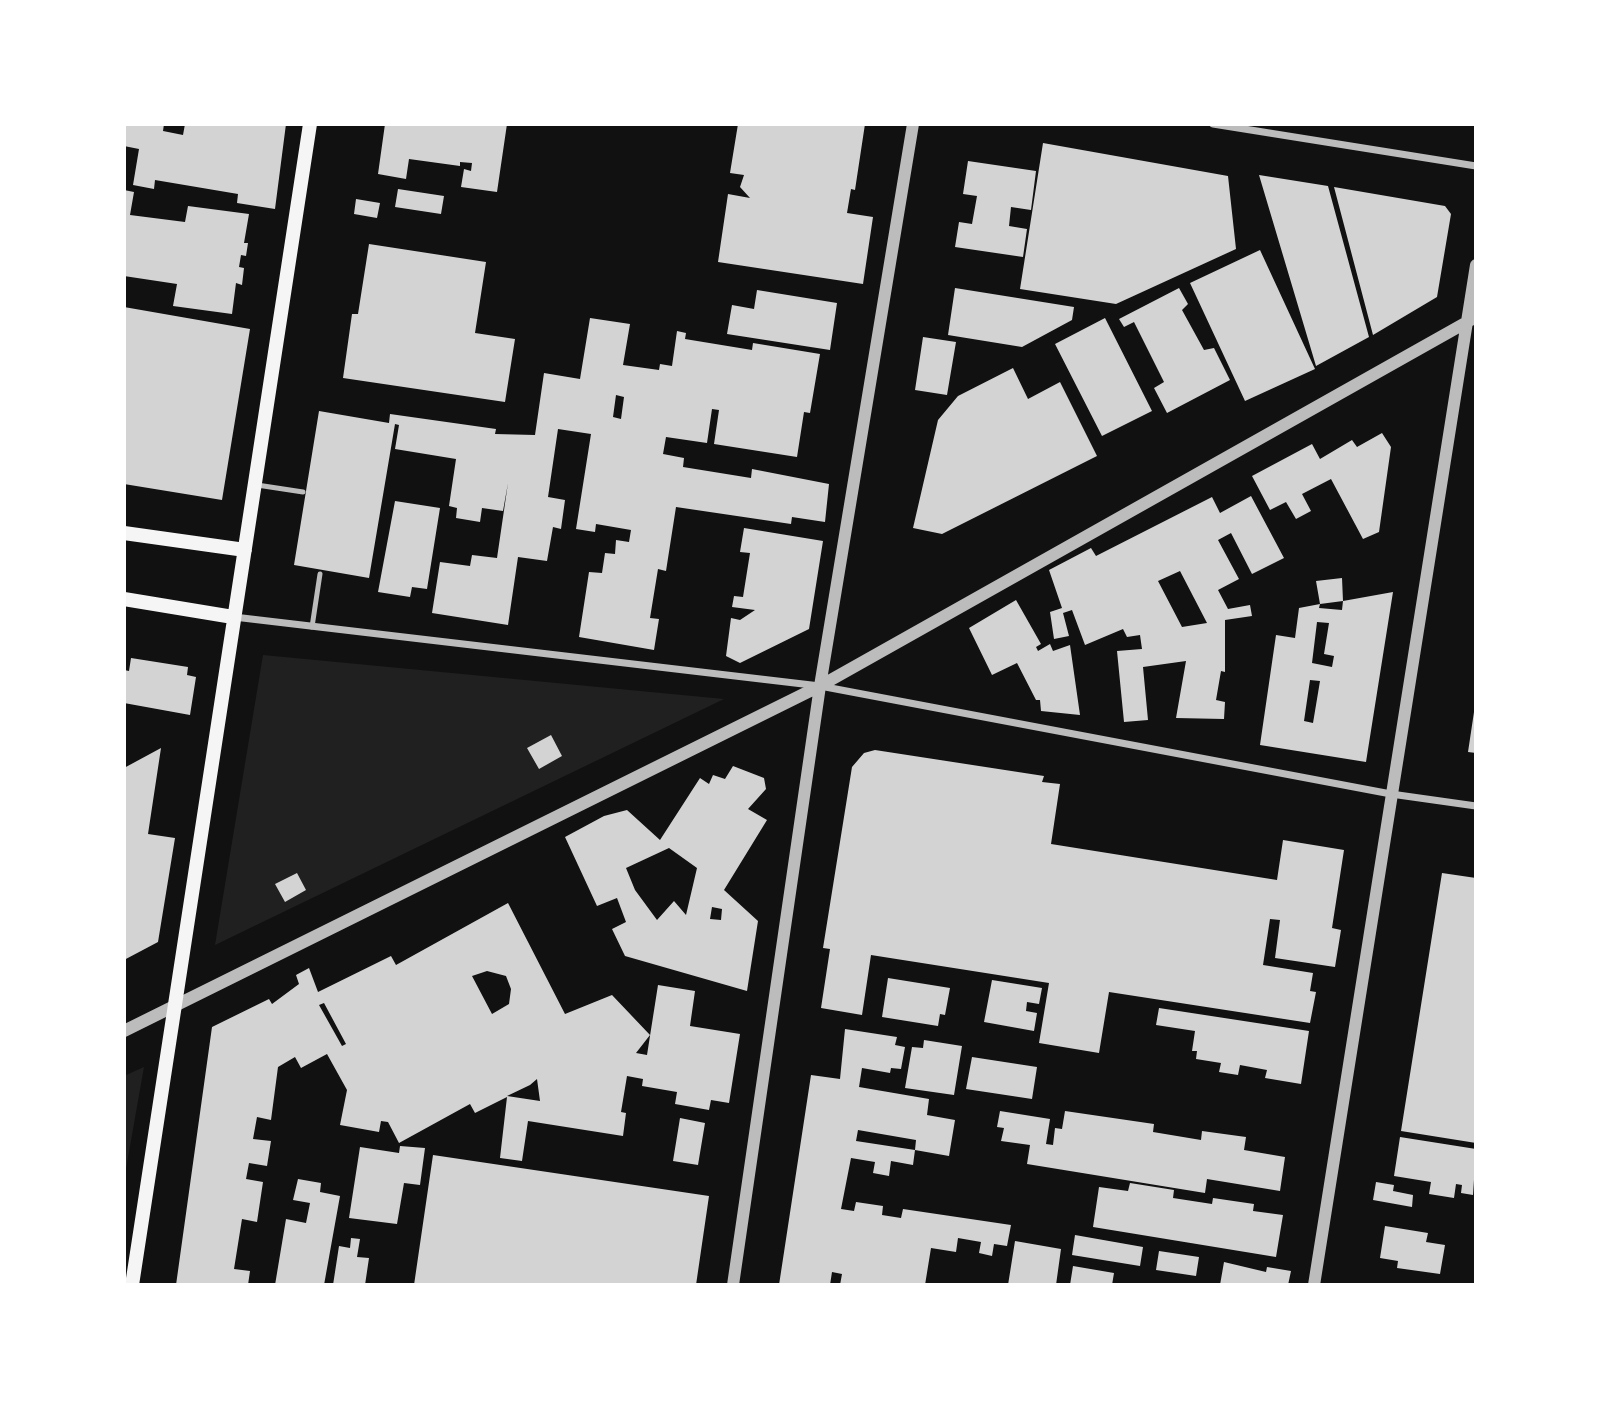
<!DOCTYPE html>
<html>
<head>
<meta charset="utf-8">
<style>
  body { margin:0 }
  #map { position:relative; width:1600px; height:1409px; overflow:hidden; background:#111; font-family:"Titillium Web",sans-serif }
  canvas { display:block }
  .frame { position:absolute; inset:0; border:126px solid #fff; pointer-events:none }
</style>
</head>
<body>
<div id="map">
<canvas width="1600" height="1409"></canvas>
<div class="frame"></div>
</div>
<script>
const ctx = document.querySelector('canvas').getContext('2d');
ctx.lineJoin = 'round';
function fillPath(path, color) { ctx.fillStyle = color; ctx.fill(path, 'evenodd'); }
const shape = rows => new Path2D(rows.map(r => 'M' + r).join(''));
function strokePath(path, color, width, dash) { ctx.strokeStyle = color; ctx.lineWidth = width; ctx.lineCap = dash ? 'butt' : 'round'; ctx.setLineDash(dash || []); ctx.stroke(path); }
fillPath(shape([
  [263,655,724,699,215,945],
  [144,1067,124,1180,124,1076]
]), '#202020');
fillPath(shape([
  [124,124,164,124,163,131,183,135,185,124,286,124,275,209,237,203,238,194,155,180,154,189,133,185,139,149,124,146],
  [385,124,507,124,497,192,461,187,464,169,471,171,472,163,460,162,460,166,409,159,406,179,378,174],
  [738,124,865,124,855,190,851,189,847,213,873,217,863,284,718,262,728,194,750,198,740,187,744,175,730,173],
  [1043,143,1228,176,1236,249,1116,304,1020,289],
  [968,161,1036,171,1031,210,1011,207,1009,226,1027,229,1023,257,955,247,959,222,972,224,977,196,963,194],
  [1259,175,1328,186,1369,337,1316,366],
  [1334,187,1445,206,1451,214,1437,297,1373,335],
  [398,189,444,196,441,214,395,207],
  [124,190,134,192,130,215,185,222,188,206,249,214,244,243,248,243,246,256,241,255,239,267,244,268,242,285,236,283,232,314,173,306,177,284,124,276],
  [356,199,380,203,377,218,354,214],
  [369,244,486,262,475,333,515,339,505,402,343,378,352,314,358,314],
  [1260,250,1315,369,1245,401,1190,283],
  [955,288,1074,307,1072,320,1022,347,948,335],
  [1179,288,1188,304,1182,310,1204,350,1214,348,1230,380,1167,413,1154,388,1164,382,1134,322,1124,327,1119,319],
  [757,290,837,303,830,350,727,334,732,305,754,309],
  [124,307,250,329,222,500,124,484],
  [590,318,630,324,623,365,659,370,660,364,672,366,677,331,686,333,685,339,752,350,753,343,820,354,810,413,804,412,797,457,714,444,719,410,712,409,707,443,666,437,663,454,684,458,683,467,751,478,752,469,829,484,825,522,792,517,791,524,676,507,666,571,658,569,650,618,659,619,654,650,579,637,589,572,602,573,605,553,615,554,616,540,629,542,631,530,596,524,595,532,576,529,591,434,558,429,548,497,565,500,561,529,553,527,547,561,518,557,508,625,432,613,440,562,470,566,472,555,497,558,508,483,503,511,482,508,480,522,456,518,457,508,449,506,456,459,395,449,399,425,395,424,369,578,294,565,319,411,389,423,390,414,496,429,495,434,535,435,544,373,580,379],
  [616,395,624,397,621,419,613,417],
  [1105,318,1152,411,1102,436,1055,344],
  [923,337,956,342,947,395,915,390],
  [1013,368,1028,399,1060,382,1097,456,942,534,913,528,938,420,958,396],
  [1382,433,1391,447,1379,532,1363,539,1331,479,1302,494,1311,511,1296,519,1286,502,1270,510,1252,476,1312,444,1320,459,1352,440,1357,447],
  [1251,496,1284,558,1252,574,1231,533,1218,540,1239,579,1218,590,1228,609,1250,605,1252,616,1225,620,1225,672,1221,671,1216,700,1225,702,1224,719,1176,718,1186,661,1143,667,1148,720,1124,722,1117,651,1142,649,1140,635,1127,637,1123,629,1085,645,1072,610,1063,613,1069,636,1054,639,1050,612,1062,608,1049,570,1091,548,1096,556,1212,497,1220,513],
  [1180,571,1207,623,1182,627,1158,581],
  [395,501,440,508,427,589,412,587,410,597,378,592],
  [744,528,823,541,809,629,740,663,726,656,731,618,740,620,755,610,732,607,734,596,743,597,750,553,740,552],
  [1342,578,1343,601,1393,592,1366,762,1260,745,1276,635,1295,638,1299,608,1320,604,1319,608,1342,610,1343,601,1320,604,1316,581],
  [1317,622,1329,623,1324,654,1334,656,1332,667,1312,663],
  [1310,680,1320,681,1313,723,1304,721],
  [1016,600,1041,644,1036,647,1038,651,1050,644,1053,651,1070,645,1080,715,1041,711,1040,700,1036,700,1017,663,992,675,969,628],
  [131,658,188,667,187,675,196,677,190,715,124,703,124,670,129,671],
  [1474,712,1476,712,1476,753,1468,752],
  [551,735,562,756,539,769,527,748],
  [161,748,148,834,175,838,158,942,124,960,124,768],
  [875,750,1044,776,1042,782,1060,784,1051,844,1277,880,1283,840,1344,850,1332,928,1341,930,1335,967,1275,958,1280,920,1270,919,1263,965,1313,973,1310,991,1316,992,1310,1023,1109,992,1099,1053,1039,1043,1049,983,871,955,862,1015,821,1008,830,949,823,948,852,767,864,753],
  [733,766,764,778,766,789,748,809,767,820,724,890,758,921,747,991,625,956,612,929,626,922,617,898,597,906,565,837,604,816,627,810,660,840,700,778,709,784,713,775,725,779],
  [669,848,697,868,686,915,674,901,657,920,635,890,626,868],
  [712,907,722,909,721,920,710,919],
  [297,873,306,890,285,902,275,884],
  [1442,873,1476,878,1476,1143,1401,1131],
  [508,903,565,1014,612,995,650,1035,636,1053,647,1055,658,985,695,991,690,1026,740,1034,729,1103,711,1100,709,1110,675,1104,677,1092,642,1086,643,1079,627,1076,621,1112,626,1113,623,1136,528,1121,522,1161,500,1158,507,1097,475,1113,470,1104,399,1143,388,1122,381,1121,379,1132,340,1125,347,1090,327,1054,301,1068,295,1057,278,1067,271,1120,257,1117,253,1139,271,1141,267,1166,249,1163,246,1179,263,1182,257,1222,242,1219,234,1269,250,1271,248,1285,176,1285,212,1027,269,999,272,1004,299,984,296,975,309,968,318,992,391,956,396,965],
  [487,971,506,976,511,989,509,1004,492,1014,472,976],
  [324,1003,346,1044,342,1046,319,1005],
  [537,1079,540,1101,507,1096,530,1085],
  [888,978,950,988,945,1015,940,1014,938,1026,882,1017],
  [992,980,1042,988,1039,1004,1027,1002,1026,1011,1037,1013,1034,1031,984,1022],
  [1159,1008,1309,1031,1301,1084,1265,1078,1267,1070,1240,1065,1238,1075,1219,1072,1221,1063,1196,1059,1197,1051,1192,1051,1195,1031,1156,1025],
  [845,1029,897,1037,895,1045,905,1047,901,1069,891,1068,890,1073,862,1068,859,1087,929,1099,927,1115,955,1120,949,1156,915,1150,913,1165,891,1161,889,1176,873,1173,875,1162,851,1158,841,1209,854,1211,856,1202,883,1206,882,1215,901,1218,903,1209,1011,1225,1007,1246,994,1244,992,1256,979,1253,981,1242,958,1238,956,1252,931,1248,925,1285,840,1285,842,1274,832,1272,830,1285,779,1285,811,1075,840,1079],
  [858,1130,916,1140,915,1150,856,1141],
  [924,1040,962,1046,954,1095,905,1088,912,1047,923,1048],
  [972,1057,1037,1067,1032,1099,966,1089],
  [1000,1111,1050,1119,1046,1144,1053,1145,1055,1128,1062,1129,1065,1111,1154,1124,1153,1132,1201,1140,1202,1131,1246,1137,1244,1150,1285,1157,1280,1191,1207,1179,1205,1193,1027,1164,1030,1145,1001,1141,1004,1128,997,1127],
  [680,1118,705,1123,698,1165,673,1161],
  [1400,1137,1476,1149,1473,1195,1461,1193,1462,1185,1456,1184,1454,1198,1429,1194,1431,1182,1394,1176],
  [400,1146,425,1148,420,1185,404,1183,397,1224,349,1218,360,1147,399,1153],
  [433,1155,709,1196,696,1285,414,1285],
  [298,1179,321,1183,320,1192,340,1196,324,1285,275,1285,286,1219,306,1223,310,1203,293,1200],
  [1376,1182,1394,1185,1393,1191,1413,1195,1412,1207,1373,1200],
  [1130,1183,1174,1190,1173,1198,1212,1204,1213,1198,1254,1204,1253,1211,1283,1215,1276,1257,1093,1227,1099,1187,1128,1191],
  [1385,1226,1428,1233,1426,1242,1445,1245,1440,1274,1397,1268,1398,1261,1380,1258],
  [1075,1235,1143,1247,1140,1266,1072,1255],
  [351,1238,360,1239,357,1257,369,1258,365,1285,333,1285,339,1246,350,1248],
  [1015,1241,1061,1249,1056,1285,1008,1285],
  [1159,1251,1199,1257,1196,1276,1156,1270],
  [1224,1262,1266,1272,1267,1267,1291,1271,1288,1285,1220,1285],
  [1073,1266,1114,1273,1112,1285,1070,1285]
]), '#d3d3d3');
strokePath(shape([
  [257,485,303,492],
  [312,627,320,574]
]), '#bcbcbc', 5);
strokePath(shape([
  [1213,124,1476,166],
  [234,617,820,686,1391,794,1476,806]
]), '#bcbcbc', 7);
strokePath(shape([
  [124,1031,820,686,1476,317],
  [733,1285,820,686,913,124],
  [1314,1285,1476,265]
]), '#bcbcbc', 12);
strokePath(shape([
  [124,533,245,550],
  [124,599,233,617],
  [132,1285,310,124]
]), '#f5f5f5', 14);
</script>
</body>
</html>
